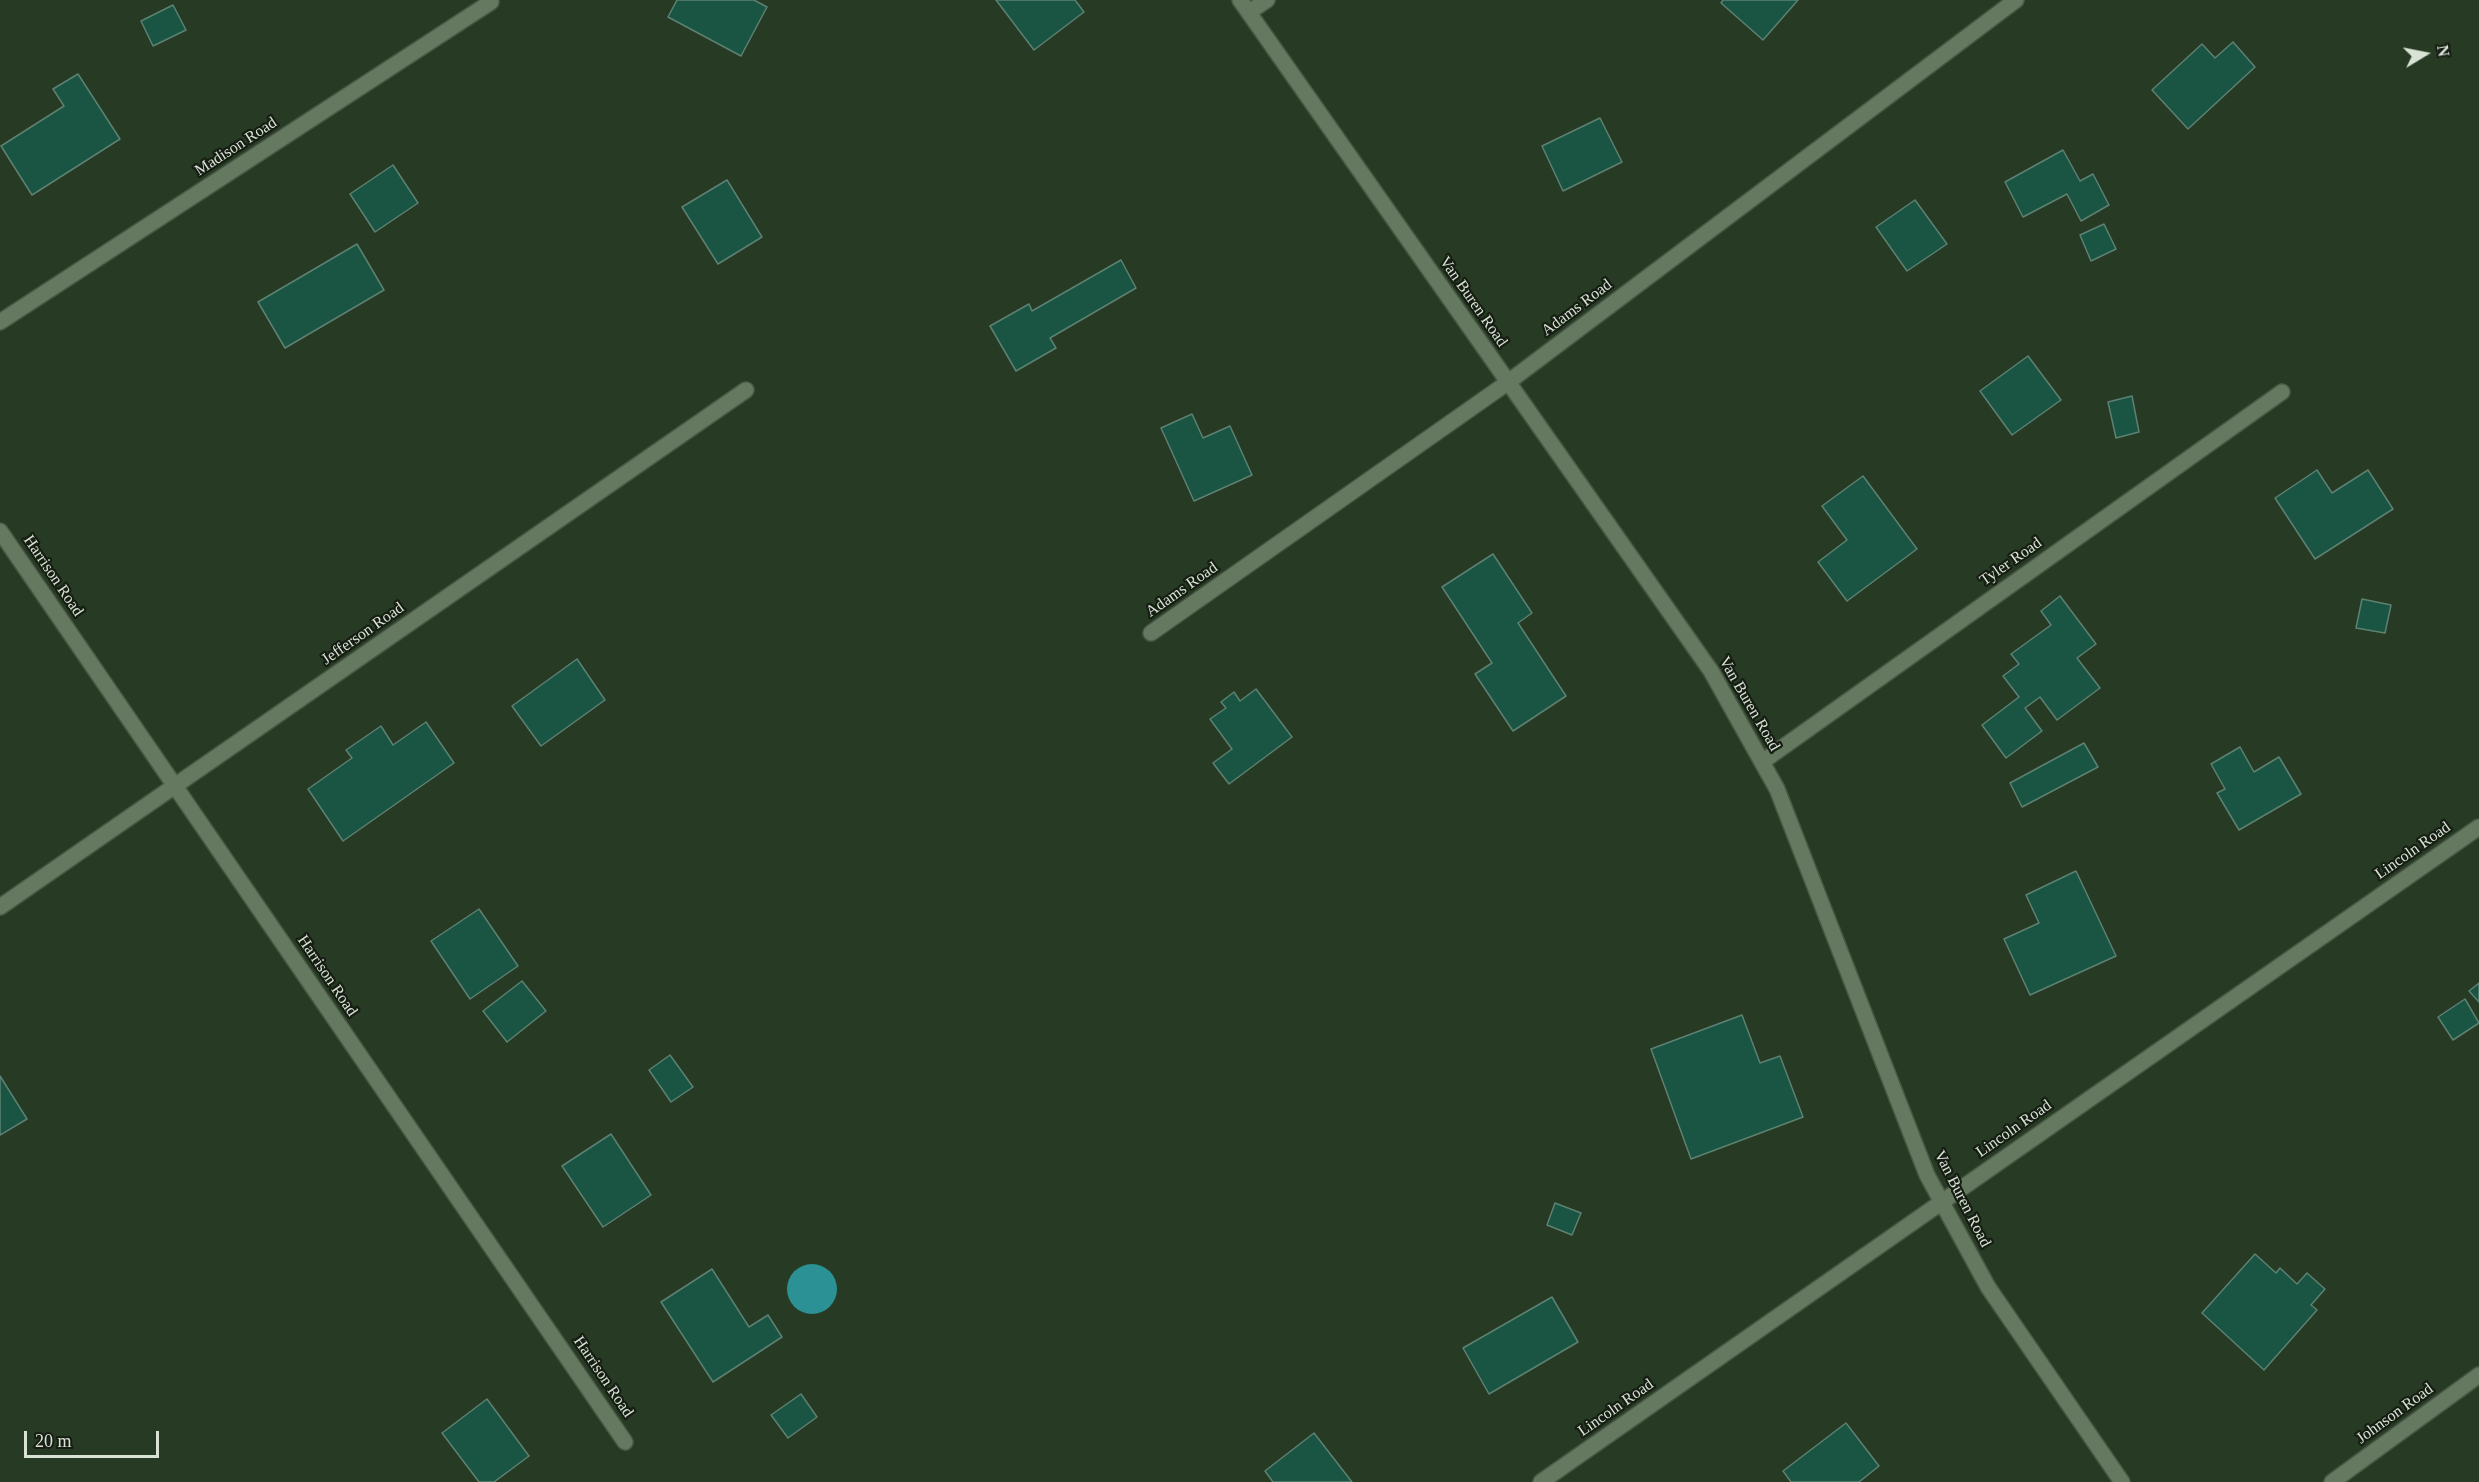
<!DOCTYPE html>
<html>
<head>
<meta charset="utf-8">
<style>
  body { margin:0 }
  #map { position:relative; width:2479px; height:1482px; overflow:hidden; background:#273a23; font-family:"Times New Roman",serif }
  canvas { display:block }
  .north { position:absolute; left:2395px; top:24px; width:60px; height:60px; -webkit-text-stroke:4px #161e14; paint-order:stroke; rotate:80deg; font-size:16px; font-weight:700; line-height:24px; text-align:center; color:#d8e3d5 }
  .north::after { content:''; display:block; margin:auto; width:21px; height:27px; background:#d8e3d5; clip-path:polygon(50% 0,100% 100%,50% 72%,0 100%) }
  .scale { position:absolute; left:24px; top:1431px; width:135px; height:27px; box-sizing:border-box; border:3px solid #d8e3d5; border-top:0; padding-left:8px; font-size:18px; line-height:21px; white-space:nowrap; color:#d8e3d5; -webkit-text-stroke:4px #161e14; paint-order:stroke }
</style>
</head>
<body>
<div id="map">
<canvas width="2479" height="1482"></canvas>
<div class="north">N</div>
<div class="scale">20 m</div>
</div>
<script>
const ctx = document.querySelector('canvas').getContext('2d');
ctx.lineJoin = 'round';
function fillPath(path, color) { ctx.fillStyle = color; ctx.fill(path, 'evenodd'); }
const shape = rows => new Path2D(rows.map(r => 'M' + r).join(''));
function strokePath(path, color, width, dash) { ctx.strokeStyle = color; ctx.lineWidth = width; ctx.lineCap = dash ? 'butt' : 'round'; ctx.setLineDash(dash || []); ctx.stroke(path); }
function label(font, color, halo, rows, align = 'center') {
  ctx.font = font + ' "Times New Roman",serif'; ctx.lineWidth = 4.5; ctx.setLineDash([]); ctx.textBaseline = 'middle'; ctx.strokeStyle = halo; ctx.fillStyle = color; for (const [text, x, y, turn = 0] of rows) {
    ctx.save(); ctx.translate(x, y); ctx.rotate((+turn || 0) * Math.PI / 180); ctx.textAlign = isNaN(turn) ? turn : align; if (halo) ctx.strokeText(text, 0, 0); ctx.fillText(text, 0, 0); ctx.restore();
  }
}
fillPath(shape([
  '787 1289a25 25 0 1 1 50 0a25 25 0 1 1-50 0Z'
]), '#2c9194');
const building = shape([
  [677,0,754,0,767,7,741,56,668,17,677,0],
  [996,0,1075,0,1084,12,1034,50,996,0],
  [1723,0,1798,0,1763,40,1721,3,1723,0],
  [173,5,186,30,153,46,141,21,173,5],
  [2233,42,2255,67,2188,129,2152,90,2202,44,2215,58,2233,42],
  [78,74,120,139,32,195,1,146,64,106,53,89,78,74],
  [1600,118,1622,162,1563,191,1542,146,1600,118],
  [2063,150,2080,181,2093,174,2109,205,2081,221,2067,194,2023,217,2005,182,2063,150],
  [393,165,418,203,375,232,350,194,393,165],
  [727,180,762,237,718,264,682,207,727,180],
  [1915,200,1947,244,1907,271,1876,227,1915,200],
  [2104,224,2116,249,2091,261,2080,235,2104,224],
  [357,244,384,290,285,348,258,302,357,244],
  [1121,260,1136,288,1050,338,1056,348,1016,371,990,326,1029,304,1032,311,1121,260],
  [2028,356,2061,400,2012,435,1980,391,2028,356],
  [2132,396,2139,432,2116,438,2108,402,2132,396],
  [1192,414,1203,438,1230,426,1252,475,1194,501,1161,428,1192,414],
  [2317,470,2332,493,2368,470,2393,509,2315,559,2275,498,2317,470],
  [1863,476,1917,549,1847,601,1818,562,1847,540,1822,506,1863,476],
  [1493,554,1532,613,1518,623,1566,696,1513,731,1475,674,1492,663,1442,587,1493,554],
  [2060,596,2096,644,2077,658,2100,688,2057,720,2040,697,2025,708,2042,731,2006,758,1982,725,2019,697,2003,676,2019,664,2011,654,2051,625,2041,611,2060,596],
  [2362,599,2391,605,2385,633,2356,628,2362,599],
  [577,659,605,700,541,746,512,706,577,659],
  [1256,689,1292,737,1229,784,1213,763,1232,749,1210,719,1226,708,1221,702,1234,692,1240,701,1256,689],
  [426,722,454,763,343,841,308,789,352,758,346,750,381,726,393,745,426,722],
  [2084,743,2098,767,2022,807,2010,783,2084,743],
  [2240,747,2254,772,2279,757,2301,794,2239,830,2217,793,2225,789,2211,764,2240,747],
  [2076,871,2116,956,2030,995,2004,939,2039,923,2026,895,2076,871],
  [479,909,518,966,470,999,431,941,479,909],
  [522,981,546,1011,507,1042,483,1011,522,981],
  [2479,983,2479,1002,2469,991,2479,983],
  [2465,999,2479,1023,2453,1040,2438,1017,2465,999],
  [1742,1015,1760,1063,1780,1056,1803,1117,1691,1159,1651,1049,1742,1015],
  [670,1055,693,1087,671,1102,649,1070,670,1055],
  [0,1076,27,1119,0,1135,0,1076],
  [611,1134,651,1195,603,1227,562,1166,611,1134],
  [1555,1203,1581,1213,1572,1235,1547,1225,1555,1203],
  [2255,1254,2276,1273,2280,1268,2297,1284,2307,1273,2325,1289,2311,1305,2317,1310,2264,1370,2202,1313,2255,1254],
  [712,1269,749,1327,768,1315,782,1337,713,1382,661,1302,712,1269],
  [1552,1297,1578,1342,1489,1394,1463,1348,1552,1297],
  [801,1394,817,1417,788,1438,771,1415,801,1394],
  [487,1399,529,1456,494,1482,479,1482,442,1433,487,1399],
  [1846,1423,1879,1466,1859,1482,1791,1482,1783,1471,1846,1423],
  [1314,1433,1352,1482,1273,1482,1265,1471,1314,1433]
]);
fillPath(building, '#1a5442');
strokePath(building, '#5d8173', 1.5);
const minor = shape([
  [1240,0,1711,671,1777,789,1927,1175,1988,1287,2122,1482],
  [1249,12,1267,0],
  [0,322,491,2],
  [0,531,625,1442],
  [1151,633,1507,383,2016,0],
  [1762,762,2282,392],
  [0,907,746,390],
  [1541,1482,2479,827],
  [2332,1482,2479,1375]
]);
strokePath(minor, '#475744', 18);
strokePath(minor, '#64795f', 15);
label('16px', '#d8e3d5', '#161e14', [
  ["Madison Road",236,147,-33],
  ["Van Buren Road",1473,302,55],
  ["Adams Road",1577,308,-37],
  ["Tyler Road",2011,562,-35],
  ["Harrison Road",53,576,56],
  ["Adams Road",1182,590,-35],
  ["Jefferson Road",363,634,-35],
  ["Van Buren Road",1749,704,60],
  ["Lincoln Road",2413,851,-35],
  ["Harrison Road",327,976,56],
  ["Lincoln Road",2014,1129,-35],
  ["Van Buren Road",1962,1199,63],
  ["Harrison Road",603,1377,56],
  ["Lincoln Road",1616,1408,-35],
  ["Johnson Road",2395,1414,-36]
]);
</script>
</body>
</html>
